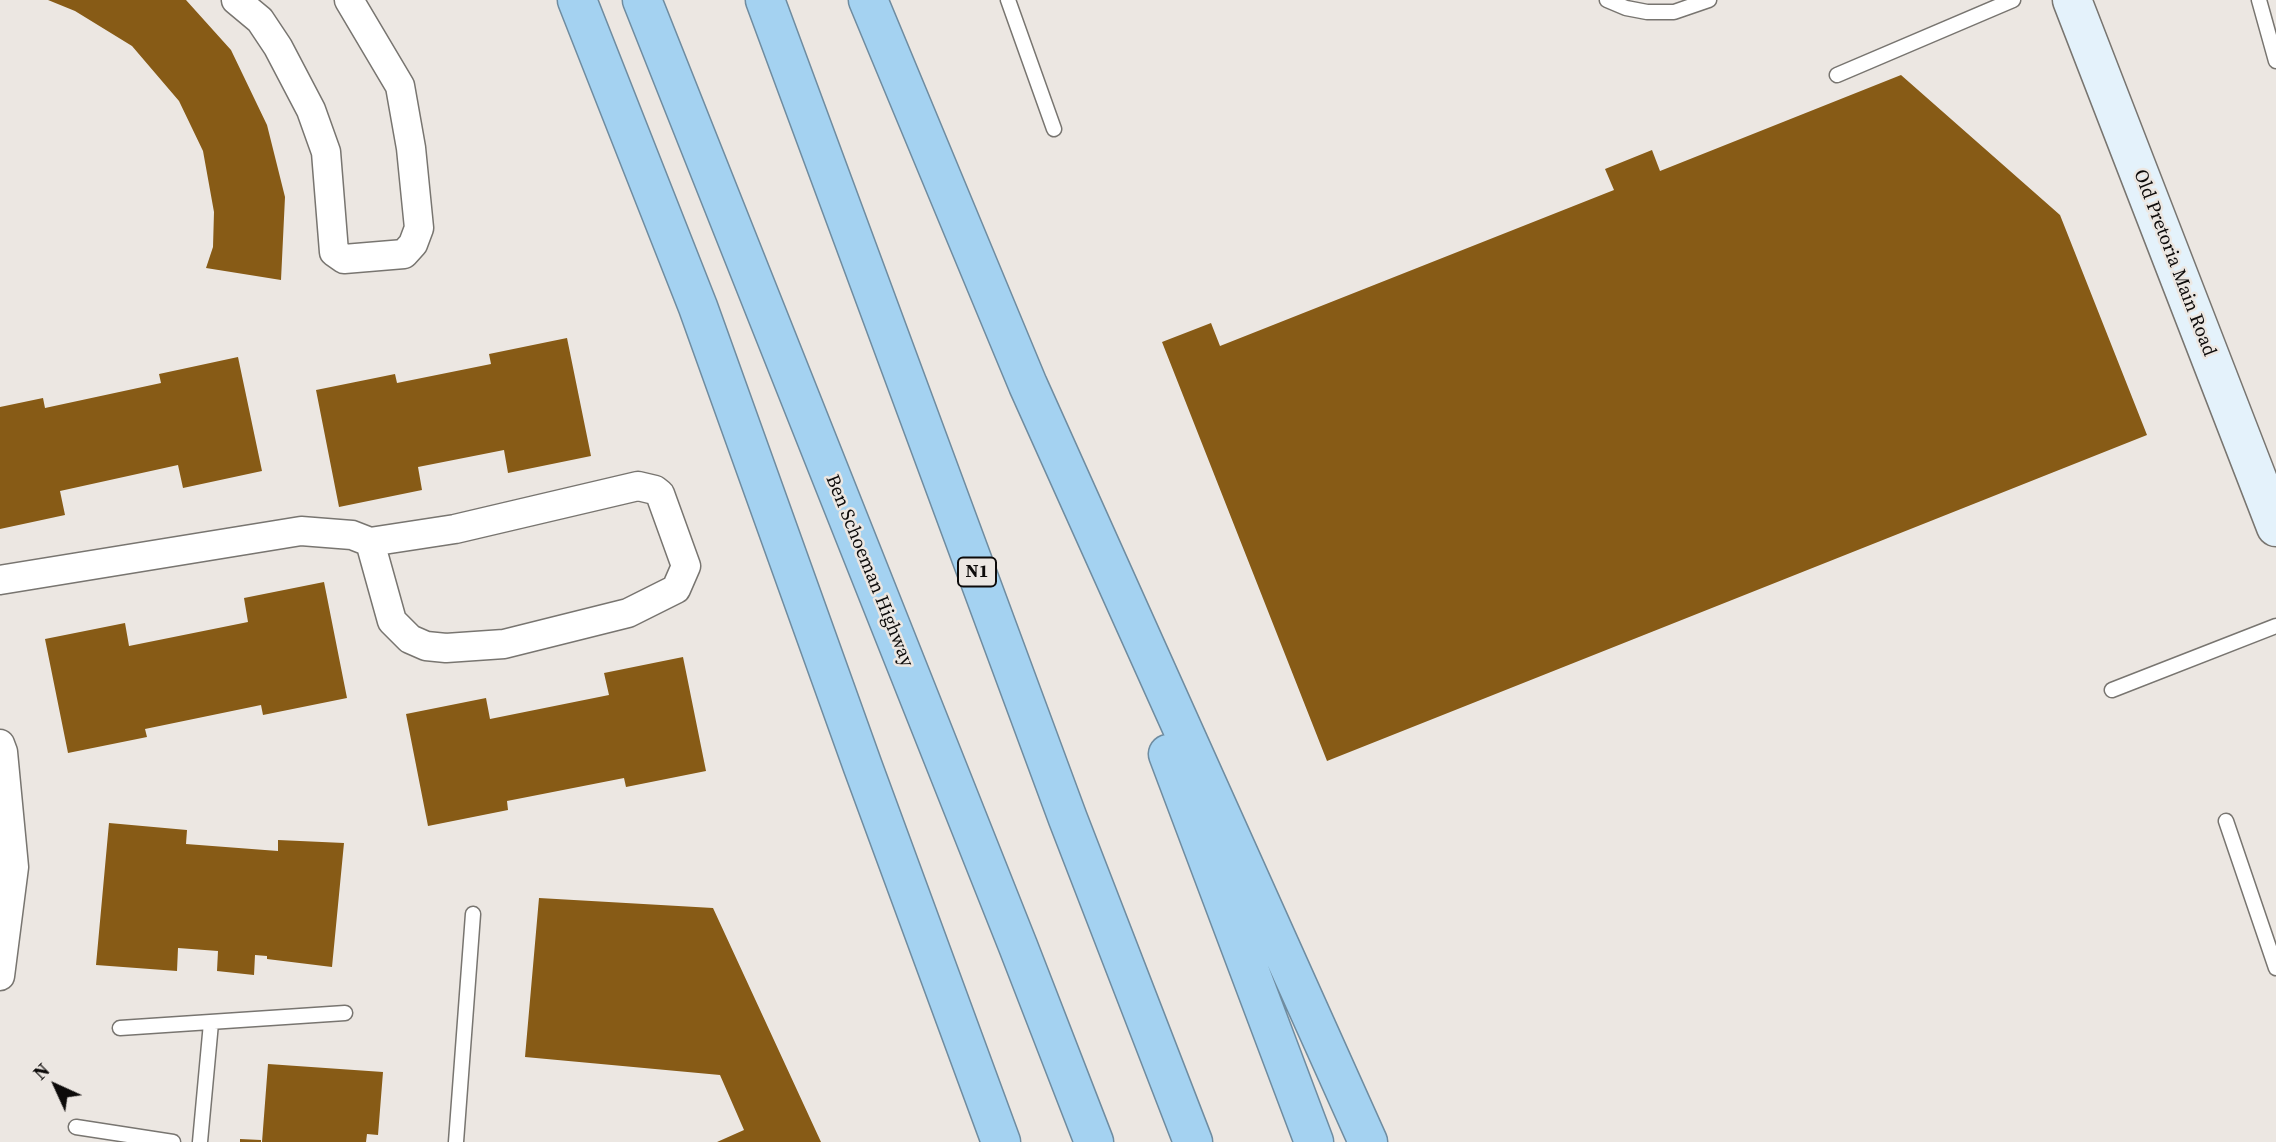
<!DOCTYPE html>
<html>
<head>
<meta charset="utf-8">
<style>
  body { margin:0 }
  #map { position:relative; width:2276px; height:1142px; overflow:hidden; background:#ece7e2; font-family:"Source Serif 4",serif }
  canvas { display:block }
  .north { position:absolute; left:21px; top:1051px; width:70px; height:70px; -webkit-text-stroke:5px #ece7e2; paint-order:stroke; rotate:315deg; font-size:19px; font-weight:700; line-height:28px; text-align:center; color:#0d0b0a }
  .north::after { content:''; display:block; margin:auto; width:24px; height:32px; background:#0d0b0a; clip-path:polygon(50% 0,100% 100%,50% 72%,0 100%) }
</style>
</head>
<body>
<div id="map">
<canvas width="2276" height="1142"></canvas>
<div class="north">N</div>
</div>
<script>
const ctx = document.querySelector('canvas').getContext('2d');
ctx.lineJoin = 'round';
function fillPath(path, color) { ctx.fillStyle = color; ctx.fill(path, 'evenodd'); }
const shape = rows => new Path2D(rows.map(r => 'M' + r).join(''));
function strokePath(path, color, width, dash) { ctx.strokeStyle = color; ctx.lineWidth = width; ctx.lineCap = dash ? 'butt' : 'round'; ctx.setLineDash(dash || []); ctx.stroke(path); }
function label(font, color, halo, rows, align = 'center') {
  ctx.font = font + ' "Source Serif 4",serif'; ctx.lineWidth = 5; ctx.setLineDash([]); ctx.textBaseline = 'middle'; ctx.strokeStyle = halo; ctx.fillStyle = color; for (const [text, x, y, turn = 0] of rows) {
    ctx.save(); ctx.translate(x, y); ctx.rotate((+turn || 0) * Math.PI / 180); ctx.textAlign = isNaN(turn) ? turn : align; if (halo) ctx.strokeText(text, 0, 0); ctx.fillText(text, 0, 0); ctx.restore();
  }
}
fillPath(shape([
  [48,0,186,0,231,50,267,125,285,197,281,280,206,268,213,247,214,212,203,151,179,101,132,46,75,11],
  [1901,75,2060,215,2147,435,1327,761,1162,342,1211,323,1220,346,1614,190,1605,169,1652,150,1660,171],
  [567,338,591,456,508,473,504,450,418,467,422,490,339,507,316,390,395,374,397,383,491,364,489,354],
  [238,357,262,471,183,488,178,465,60,491,65,515,0,529,0,407,43,398,45,408,161,383,159,374],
  [324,582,347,698,263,715,261,705,145,729,147,737,68,753,45,639,125,623,129,646,248,622,244,598],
  [683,657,706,771,626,787,624,778,507,801,508,810,428,826,406,714,486,698,490,719,609,695,604,673],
  [109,823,187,830,186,844,278,851,278,840,344,843,332,967,267,959,267,956,255,955,254,975,217,971,218,951,178,948,177,971,96,965],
  [539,898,713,908,821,1142,717,1142,744,1130,720,1075,525,1057],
  [268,1064,383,1072,378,1135,367,1134,366,1142,262,1142],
  [240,1139,261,1140,261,1142,240,1142]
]), '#875b16');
const lane = shape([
  [1008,0,1054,129],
  [1607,0,1626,8,1647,12,1674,12,1709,0],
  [2259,0,2276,61],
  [1837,75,2013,0],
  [2112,690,2276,626],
  [2226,821,2276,968],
  [120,1028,345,1013],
  [76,1127,173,1142],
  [200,1142,211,1023],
  [456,1142,473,914]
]);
const street = shape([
  [236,0,260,20,278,47,311,110,326,152,334,252,344,259,404,254,413,244,419,228,411,148,400,86,349,0],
  [0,580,301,531,352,535,370,542,455,529,638,486,655,490,660,494,686,566,676,589,628,613,504,644,446,648,426,646,410,639,392,621,370,542],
  [0,744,3,752,14,867,0,976]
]);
const secondary = shape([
  [2072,0,2276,527]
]);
const highway = shape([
  [577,0,698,307,863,767,1001,1142],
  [642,0,1018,946,1094,1142],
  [765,0,1068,819,1193,1142],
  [868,0,1028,385,1368,1142],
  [1168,754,1314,1142]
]);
strokePath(lane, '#787570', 17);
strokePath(street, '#787570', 31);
strokePath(secondary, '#787570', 41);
strokePath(highway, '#6f8ca0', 41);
strokePath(lane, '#fff', 14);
strokePath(street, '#fff', 28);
strokePath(secondary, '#e4f2fb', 38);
strokePath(highway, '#a4d2f1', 38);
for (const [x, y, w] of [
  [977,572,38]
]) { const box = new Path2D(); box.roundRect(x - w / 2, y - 14.5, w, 29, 5); ctx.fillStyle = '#ece7e2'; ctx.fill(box); strokePath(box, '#0d0b0a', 2); }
label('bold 18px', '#0d0b0a', null, [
  ["N1",977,572]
]);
label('19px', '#0d0b0a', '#ece7e2', [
  ["Old Pretoria Main Road",2174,263,69],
  ["Ben Schoeman Highway",869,571,68]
]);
</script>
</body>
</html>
